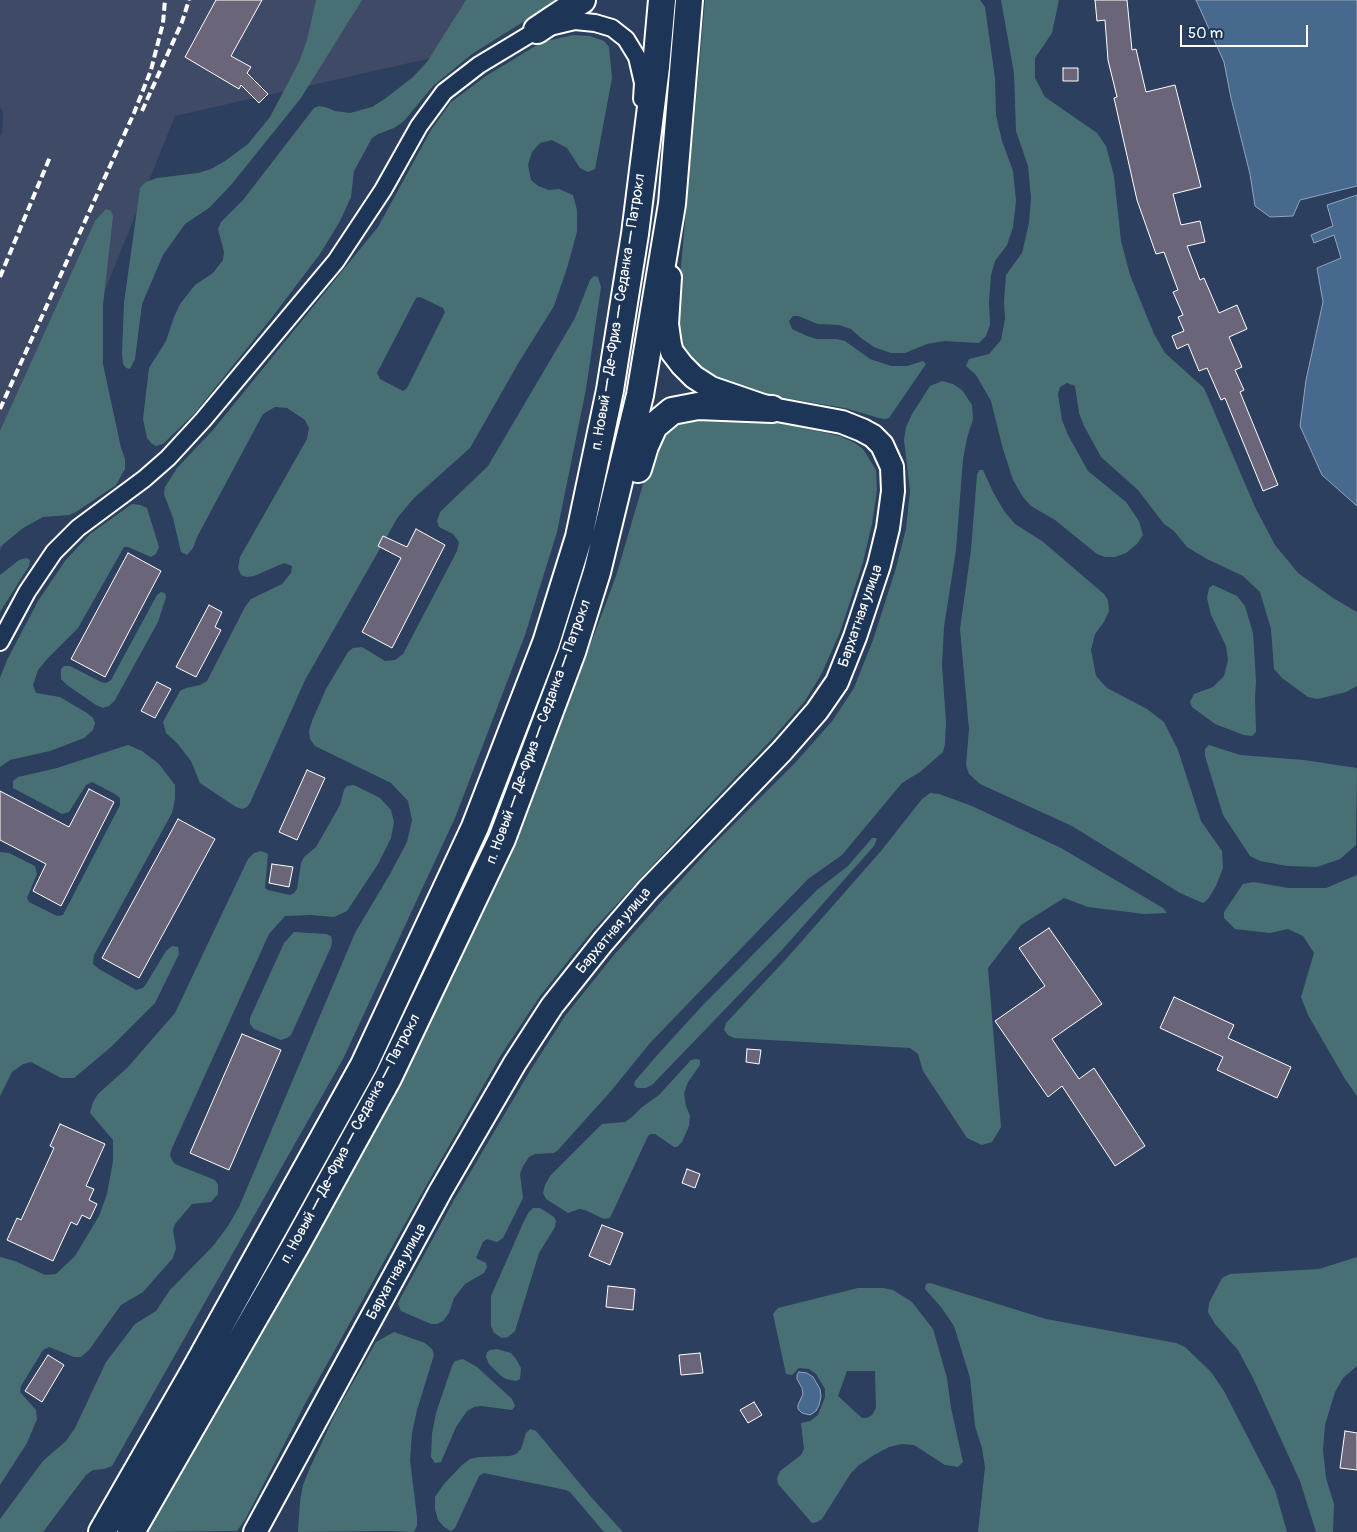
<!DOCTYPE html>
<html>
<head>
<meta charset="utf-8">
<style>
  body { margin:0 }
  #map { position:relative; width:1357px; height:1532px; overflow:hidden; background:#2c3f5e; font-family:Pangolin,sans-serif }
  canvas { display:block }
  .scale { position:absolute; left:1180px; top:25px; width:128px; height:22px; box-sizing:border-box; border:2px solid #fff; border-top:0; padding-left:6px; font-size:15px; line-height:18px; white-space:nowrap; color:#fff; -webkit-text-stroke:4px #1d3557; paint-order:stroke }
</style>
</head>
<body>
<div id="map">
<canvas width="1357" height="1532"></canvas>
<div class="scale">50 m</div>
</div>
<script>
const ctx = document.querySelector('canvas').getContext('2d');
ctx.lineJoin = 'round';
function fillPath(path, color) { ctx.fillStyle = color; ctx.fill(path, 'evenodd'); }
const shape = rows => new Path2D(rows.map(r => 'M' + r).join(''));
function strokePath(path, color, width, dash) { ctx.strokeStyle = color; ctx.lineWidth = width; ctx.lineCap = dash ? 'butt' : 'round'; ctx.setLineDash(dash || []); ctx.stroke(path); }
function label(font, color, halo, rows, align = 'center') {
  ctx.font = font + ' Pangolin,sans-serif'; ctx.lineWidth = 5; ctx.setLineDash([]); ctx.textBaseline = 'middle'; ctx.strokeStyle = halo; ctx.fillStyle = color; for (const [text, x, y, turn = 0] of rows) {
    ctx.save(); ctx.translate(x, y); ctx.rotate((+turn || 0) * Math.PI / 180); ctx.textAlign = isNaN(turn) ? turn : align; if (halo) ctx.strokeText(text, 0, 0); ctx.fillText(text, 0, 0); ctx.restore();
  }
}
fillPath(shape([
  [0,0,556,0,480,47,175,116,0,552,0,136,2,133,3,112,0,107]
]), '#3f4a66');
fillPath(shape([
  [316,0,362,0,301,98,231,185,209,208,185,224,163,255,142,304,135,359,130,369,126,368,123,364,122,354,124,303,140,188,146,182,157,178,198,173,211,169,225,161,248,144,270,117,299,62,307,40],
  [466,0,558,0,472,54,433,86,404,121,394,128,378,134,372,138,354,171,351,197,340,221,320,254,273,316,194,414,163,444,156,446,152,444,147,438,143,419,149,368,166,341,174,317,180,304,195,285,213,273,223,260,224,252,218,229,221,222,243,200,314,108,319,106,325,107,335,111,350,113,372,107,386,98,413,77,427,62],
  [705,0,980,0,985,7,995,78,996,115,1002,141,1013,171,1016,201,1013,227,1007,245,995,261,991,275,989,302,990,325,986,336,979,343,944,341,927,344,905,353,891,353,874,347,861,338,851,329,839,325,818,324,798,316,793,316,789,321,792,329,807,336,817,339,836,339,845,341,870,359,891,366,907,366,923,361,926,364,889,418,885,419,879,418,845,408,766,395,715,379,699,370,680,347,676,322],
  [1001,0,1059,0,1052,33,1035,58,1035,78,1045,97,1097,133,1106,146,1114,176,1121,241,1130,275,1154,334,1165,353,1204,388,1255,507,1275,545,1298,573,1333,598,1357,612,1357,686,1346,692,1318,699,1308,697,1282,678,1274,669,1271,629,1260,592,1243,576,1207,559,1187,547,1174,531,1164,524,1138,490,1101,457,1084,426,1079,413,1075,386,1067,383,1060,387,1058,394,1062,420,1068,435,1088,471,1126,502,1139,521,1143,535,1137,544,1126,553,1115,557,1105,557,1097,554,1055,520,1031,506,1023,497,1013,480,1003,449,991,401,976,375,966,366,969,359,989,354,1001,340,1005,319,1004,301,1006,275,1022,253,1029,223,1031,197,1028,166,1016,131,1014,73],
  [573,35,590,36,604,41,609,47,612,78,595,169,588,172,580,168,567,148,552,140,540,143,532,152,528,165,531,180,538,186,549,190,559,189,573,195,577,210,577,232,567,268,554,306,519,362,470,448,414,498,398,517,305,680,250,803,247,807,242,809,236,807,200,783,191,761,177,743,166,733,163,722,180,691,186,688,200,685,207,681,245,607,251,599,282,584,291,573,292,566,284,563,254,576,246,577,241,575,238,568,240,557,307,439,309,428,305,420,287,408,275,407,263,414,197,537,193,548,187,555,181,552,173,518,164,494,165,487,177,468,213,430,378,227,431,130,451,102,486,76,542,42],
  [420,297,443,308,445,312,407,388,403,391,380,379,377,373,416,298],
  [106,209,111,211,113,216,103,305,103,364,121,448,125,459,125,469,116,485,76,512,69,515,43,517,23,528,0,547,0,431,95,221],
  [594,276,598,277,601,287,586,389,557,532,525,635,455,818,343,1059,112,1466,104,1469,93,1470,86,1475,43,1532,0,1532,0,1519,43,1461,66,1441,75,1428,106,1362,135,1324,156,1311,170,1290,213,1246,228,1226,239,1207,355,933,390,874,407,842,412,820,408,801,391,783,315,746,310,739,309,731,312,721,326,689,348,652,353,648,362,647,385,661,395,660,403,654,457,551,459,542,453,534,439,527,437,521,440,512,488,466,575,318,590,280],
  [942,381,953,384,962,390,972,405,973,419,967,438,963,459,956,550,944,627,942,665,946,722,945,744,943,752,920,772,902,783,842,855,808,879,650,1043,611,1091,558,1150,554,1153,535,1154,529,1157,523,1166,520,1174,523,1198,503,1238,497,1242,487,1239,483,1242,476,1258,486,1263,487,1267,484,1273,465,1284,454,1298,449,1313,443,1321,437,1324,431,1324,401,1311,398,1304,401,1297,454,1200,530,1071,565,1016,614,955,661,902,712,846,796,762,833,720,854,688,873,640,896,568,906,529,910,491,904,440,906,427,912,414,930,386],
  [703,416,772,421,840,436,855,443,863,449,876,470,877,490,872,524,863,562,840,632,822,673,805,701,772,739,689,826,592,931,540,996,501,1055,426,1186,307,1400,245,1520,237,1531,146,1532,309,1251,401,1084,516,844,616,576,653,450,662,431,677,420],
  [979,470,983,470,993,492,1004,511,1015,524,1042,541,1104,594,1108,600,1109,611,1104,622,1095,634,1091,650,1096,676,1107,688,1147,709,1164,722,1178,750,1201,821,1222,851,1223,868,1216,886,1208,899,1203,903,1180,893,1072,826,980,784,969,774,966,765,969,729,960,629,971,550,977,475],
  [132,504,140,505,147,508,159,547,156,554,151,557,128,547,124,547,78,628,48,658,38,670,33,685,36,693,60,697,87,713,93,718,95,723,93,730,84,738,50,751,10,760,0,767,0,678,7,660,38,601,65,561,90,534],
  [26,558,30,560,29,566,0,612,0,575,19,560],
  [1213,585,1237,596,1245,606,1253,633,1256,681,1255,698,1256,732,1252,736,1244,735,1215,724,1192,707,1190,702,1194,694,1213,687,1224,676,1228,660,1226,646,1211,615,1207,598,1209,588],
  [161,592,165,593,166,597,158,622,115,700,109,706,103,708,96,705,67,685,61,679,61,669,64,666,70,666,101,682,106,683,111,680,157,595],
  [128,745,142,751,159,764,175,785,175,799,172,813,94,955,93,964,99,969,136,990,143,988,146,984,166,951,172,946,178,947,179,954,155,1003,111,1047,74,1078,61,1078,31,1062,23,1064,12,1072,0,1096,0,852,9,853,35,866,37,874,27,898,29,902,57,916,63,915,120,805,120,798,115,794,92,782,86,785,69,812,62,814,13,788,13,781,18,777,57,768],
  [1209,745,1240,755,1304,760,1357,768,1356,845,1340,859,1317,867,1287,866,1260,861,1250,856,1223,815,1205,756,1205,749],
  [354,785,380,798,391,810,394,822,391,838,378,864,347,911,334,917,311,915,285,916,269,934,172,1148,170,1155,172,1160,175,1164,215,1180,218,1185,218,1194,211,1202,192,1204,175,1224,173,1230,176,1248,173,1258,143,1292,121,1305,89,1350,81,1357,74,1357,49,1347,43,1350,21,1386,20,1392,36,1410,37,1419,27,1443,0,1485,0,1257,15,1261,45,1275,56,1274,75,1256,99,1216,107,1194,113,1161,113,1140,90,1113,93,1102,98,1094,128,1067,175,1013,248,859,254,853,261,851,268,854,265,888,268,890,290,895,294,893,297,889,301,863,304,857,316,847,340,805,344,790,347,786],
  [930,793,939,794,972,806,1061,848,1163,908,1167,913,1144,914,1088,907,1064,898,1021,925,988,968,1001,1127,992,1142,982,1145,967,1138,923,1071,918,1054,910,1048,734,1038,728,1035,724,1030,726,1023,787,958,881,851,922,799],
  [872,838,875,838,877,839,874,846,781,951,653,1084,646,1088,637,1088,634,1085,635,1081,660,1052,702,1006,817,890,848,866],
  [1357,875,1357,1096,1345,1079,1308,1015,1301,997,1314,953,1303,936,1288,929,1270,933,1235,929,1224,918,1224,912,1243,884,1254,882,1288,888,1326,888],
  [294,932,326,934,331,936,332,941,331,947,291,1035,287,1038,281,1040,254,1029,250,1024,250,1018,284,943],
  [696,1059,700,1060,700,1065,688,1082,684,1093,686,1106,690,1116,689,1126,682,1142,677,1147,674,1147,655,1134,651,1134,648,1136,610,1218,604,1219,585,1210,579,1209,568,1213,546,1199,543,1193,545,1185,550,1176,602,1124,625,1122,632,1117,641,1108,659,1095,691,1060],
  [533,1208,540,1208,554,1217,556,1221,555,1227,539,1253,515,1331,508,1337,502,1338,494,1333,491,1326,491,1296,524,1221,529,1212],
  [1357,1257,1357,1366,1343,1378,1335,1392,1325,1425,1323,1450,1326,1478,1334,1504,1333,1532,1316,1532,1300,1481,1253,1378,1238,1350,1215,1324,1208,1312,1209,1303,1222,1278,1230,1274,1319,1269],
  [930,1283,1046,1319,1176,1343,1185,1347,1211,1372,1224,1391,1275,1490,1287,1532,978,1532,985,1467,982,1448,975,1426,970,1378,954,1326,941,1307,925,1289,926,1284],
  [858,1288,883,1288,893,1290,912,1302,933,1329,947,1378,951,1408,963,1462,958,1467,945,1465,914,1445,902,1444,889,1447,874,1455,859,1465,851,1473,822,1519,817,1522,812,1523,778,1484,777,1478,780,1471,801,1455,804,1449,801,1423,810,1421,818,1415,825,1397,825,1389,816,1374,809,1369,799,1368,792,1375,786,1374,773,1314,778,1308],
  [847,1371,875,1371,876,1408,872,1415,867,1418,862,1418,838,1396],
  [394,1332,425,1343,432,1349,434,1355,417,1410,412,1433,410,1460,417,1517,417,1526,414,1532,388,1531,298,1532,300,1501,303,1485,309,1470,336,1412,376,1342],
  [497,1349,511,1353,516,1359,521,1368,520,1379,516,1381,506,1379,500,1375,489,1364,486,1357,487,1352,490,1350],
  [463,1359,477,1367,512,1399,515,1406,512,1410,481,1406,474,1407,467,1411,456,1427,441,1462,435,1463,431,1457,432,1434,436,1413,452,1366,455,1361],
  [530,1429,536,1431,591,1497,623,1532,604,1532,570,1492,566,1490,484,1473,479,1476,455,1528,451,1531,444,1527,438,1520,435,1509,435,1497,444,1484,462,1465,470,1459,479,1457,510,1456,516,1454,521,1449,526,1433]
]), '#487074');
const water = shape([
  [1196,0,1357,0,1357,186,1300,200,1293,216,1270,217,1255,206,1250,174,1231,98,1224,62,1196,0],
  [1357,195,1357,506,1322,475,1300,426,1306,380,1323,302,1317,268,1341,258,1334,235,1314,243,1311,235,1333,226,1327,205,1357,195],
  [799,1372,807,1373,813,1377,820,1389,821,1397,819,1405,816,1411,810,1415,802,1413,798,1409,798,1405,803,1394,802,1388,797,1379,797,1375,799,1372]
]);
fillPath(water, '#48698e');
strokePath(water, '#91a5bb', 1);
const building = shape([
  [216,0,262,0,231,56,251,67,247,73,268,94,259,103,241,85,239,89,185,57,216,0],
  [1095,0,1127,0,1132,50,1136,49,1146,92,1175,85,1201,187,1173,194,1181,225,1200,221,1205,242,1187,246,1200,280,1204,278,1219,313,1237,305,1247,329,1229,337,1242,367,1235,370,1244,390,1240,392,1278,485,1263,491,1225,398,1221,400,1207,368,1199,371,1188,344,1177,349,1172,336,1184,331,1178,317,1183,315,1173,292,1178,290,1164,252,1156,254,1137,200,1114,98,1117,97,1108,60,1105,20,1097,21,1095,0],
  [1063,68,1078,68,1078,81,1063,81,1063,68],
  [416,529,445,545,392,648,362,632,401,558,378,546,383,536,407,547,416,529],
  [128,553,161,571,105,677,71,659,128,553],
  [209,605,222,612,215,627,221,630,196,677,176,667,209,605],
  [157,682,171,689,155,718,141,711,157,682],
  [307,770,325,778,297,840,279,832,307,770],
  [89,789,114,802,61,906,33,891,46,864,0,840,0,791,69,827,89,789],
  [178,819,215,839,139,978,102,958,178,819],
  [272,864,293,867,289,887,269,883,272,864],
  [1049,928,1102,1004,1052,1039,1079,1079,1094,1068,1145,1146,1115,1166,1062,1086,1048,1097,995,1021,1045,986,1019,948,1049,928],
  [1174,997,1234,1025,1228,1038,1291,1067,1277,1098,1217,1070,1223,1057,1160,1028,1174,997],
  [242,1034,281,1050,229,1170,190,1153,242,1034],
  [747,1049,761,1050,759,1064,746,1062,747,1049],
  [60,1124,105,1144,86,1186,94,1189,89,1200,97,1204,90,1219,82,1215,77,1225,71,1222,53,1261,7,1240,17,1218,21,1220,54,1148,50,1146,60,1124],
  [687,1169,700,1174,695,1188,682,1183,687,1169],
  [602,1225,623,1233,610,1265,589,1256,602,1225],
  [608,1286,635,1289,633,1310,606,1307,608,1286],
  [700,1353,703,1373,681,1375,679,1355,700,1353],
  [48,1355,64,1365,42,1402,25,1391,48,1355],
  [754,1402,762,1415,748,1423,740,1410,754,1402],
  [1345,1431,1357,1433,1357,1470,1340,1468,1345,1431]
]);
fillPath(building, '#6a6579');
strokePath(building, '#fff', 1);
const street = shape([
  [0,642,27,592,54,552,78,528,144,479,168,458,203,420,336,261,383,190,419,126,444,92,479,65,537,30,575,21,595,23,612,28,626,39,637,57,643,83,642,99]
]);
const secondary = shape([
  [255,1532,440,1192,515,1063,552,1006,603,942,648,890,782,751,817,711,837,682,855,637,879,565,888,528,893,491,892,467,882,445,873,436,862,430,842,422,772,409,711,388,694,377,682,365,672,352,670,345,667,324,670,277]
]);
const primary = shape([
  [537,30,582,0],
  [638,469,645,446,654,426,672,411,698,406,772,409],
  [102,1532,195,1370,364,1065,475,827,546,643,579,537,610,390,635,234,656,67,662,0],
  [131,1532,296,1245,388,1078,502,839,572,652,597,572,640,395,672,204,689,0]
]);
strokePath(street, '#fff', 20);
strokePath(secondary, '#fff', 26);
strokePath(primary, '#fff', 30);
strokePath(street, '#1d3557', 16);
strokePath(secondary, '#1d3557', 22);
strokePath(primary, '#1d3557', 26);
strokePath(shape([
  [142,111,182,22,189,0],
  [0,277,50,157],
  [0,409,134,113,151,70,163,23,165,0]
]), '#fff', 4, [8, 4]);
label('15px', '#fff', '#1d3557', [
  ["п. Новый — Де-Фриз — Седанка — Патрокл",619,312,-81],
  ["Бархатная улица",861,616,-71],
  ["п. Новый — Де-Фриз — Седанка — Патрокл",539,732,-70],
  ["Бархатная улица",614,931,-50],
  ["п. Новый — Де-Фриз — Седанка — Патрокл",351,1139,-62],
  ["Бархатная улица",397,1272,-61]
]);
</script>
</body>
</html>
